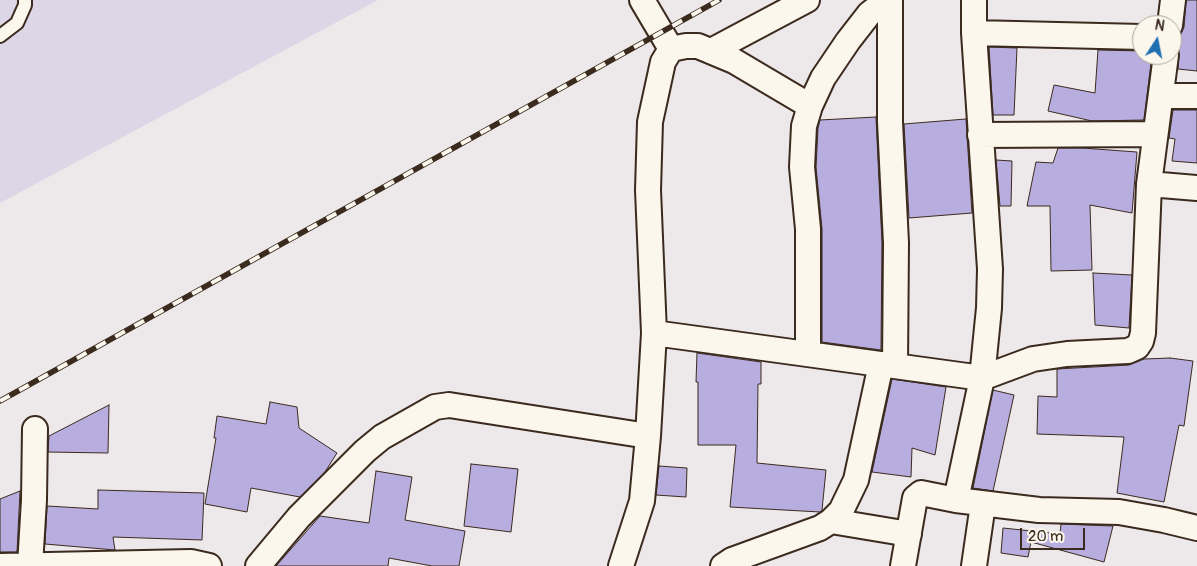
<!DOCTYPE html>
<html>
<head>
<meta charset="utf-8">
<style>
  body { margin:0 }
  #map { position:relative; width:1197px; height:566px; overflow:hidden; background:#ede8e9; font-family:Pangolin,sans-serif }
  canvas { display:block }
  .north { position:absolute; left:1132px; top:15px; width:50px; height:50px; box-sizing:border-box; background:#fbf7ec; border:1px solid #aea59a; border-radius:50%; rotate:11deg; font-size:14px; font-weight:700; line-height:20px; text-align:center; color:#3b2a1e }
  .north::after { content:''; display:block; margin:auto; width:18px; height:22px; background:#1f6fb2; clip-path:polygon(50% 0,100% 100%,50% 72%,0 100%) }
  .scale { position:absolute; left:1020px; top:528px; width:65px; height:22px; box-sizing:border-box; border:2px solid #3b2a1e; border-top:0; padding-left:6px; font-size:15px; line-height:18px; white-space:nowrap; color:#3b2a1e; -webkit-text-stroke:4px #fbf7ec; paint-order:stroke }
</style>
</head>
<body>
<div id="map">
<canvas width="1197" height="566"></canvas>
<div class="north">N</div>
<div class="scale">20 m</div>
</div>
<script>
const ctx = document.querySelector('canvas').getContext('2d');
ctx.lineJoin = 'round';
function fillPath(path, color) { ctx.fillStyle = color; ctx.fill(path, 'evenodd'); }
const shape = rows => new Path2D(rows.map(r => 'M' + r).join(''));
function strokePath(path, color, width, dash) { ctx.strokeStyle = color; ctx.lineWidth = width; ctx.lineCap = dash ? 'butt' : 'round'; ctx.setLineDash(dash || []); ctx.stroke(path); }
fillPath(shape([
  [0,0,378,0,0,203]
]), '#ddd6e6');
const building = shape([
  [1186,0,1197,0,1197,71,1178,69,1179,50,1173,43,1173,38,1181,34,1184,27,1186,0],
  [989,47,1017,48,1014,115,993,115,989,47],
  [1098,50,1142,51,1142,55,1152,55,1144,120,1092,121,1048,111,1054,85,1095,93,1098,50],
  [1173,110,1197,110,1197,163,1172,161,1175,139,1169,138,1173,110],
  [876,117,882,243,881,350,822,342,822,229,816,167,818,128,820,120,876,117],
  [966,119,972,213,909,218,904,124,966,119],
  [1058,148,1082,148,1137,152,1132,213,1090,205,1092,270,1051,271,1050,206,1027,206,1036,162,1053,163,1058,148],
  [996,160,1012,161,1011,206,1000,206,996,160],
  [1093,273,1132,275,1129,328,1095,325,1093,273],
  [697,353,761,362,761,384,758,384,757,463,826,470,822,510,820,512,730,507,736,445,698,445,698,382,696,382,697,353],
  [1170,358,1193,361,1184,426,1179,425,1164,502,1117,493,1124,437,1037,434,1038,396,1057,397,1057,369,1129,365,1144,359,1170,358],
  [892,379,946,387,935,455,912,448,911,477,872,472,892,379],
  [993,390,1014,395,993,491,973,488,993,390],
  [270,402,297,407,299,428,337,453,325,472,300,497,251,488,247,512,205,504,216,438,214,438,217,416,266,424,270,402],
  [109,405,108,453,48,452,49,436,109,405],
  [471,464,518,469,511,532,464,526,471,464],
  [659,466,687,468,686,497,656,495,659,466],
  [376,471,412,477,405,520,465,531,459,566,432,566,389,558,388,566,276,566,320,516,369,523,376,471],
  [98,490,204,493,202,540,113,537,115,550,45,544,47,506,98,509,98,490],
  [20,491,17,552,0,552,0,499,20,491],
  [1061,524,1113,526,1104,562,1031,542,1028,557,1001,553,1003,528,1060,534,1061,524]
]);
fillPath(building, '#b7addf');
strokePath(building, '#3b2a1e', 1);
const lane = shape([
  [0,36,17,23,25,5,25,0]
]);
const street = shape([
  [642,0,671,49],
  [890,0,890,122,896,243,895,366],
  [974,0,974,33,990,269,989,308,982,378,956,500,1039,510,1119,512,1164,520,1197,528],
  [1170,25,1173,0],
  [974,33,1142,37],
  [711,51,807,0],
  [1161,96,1197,96],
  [980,135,1155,134],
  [1149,184,1166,55],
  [654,333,982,378,1033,359,1067,354,1128,351,1137,347,1141,341,1143,333,1149,184,1197,188],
  [808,354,808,229,802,167,804,126,810,106,823,78,848,41,869,14,887,0],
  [831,521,909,534],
  [0,566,191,562,209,566],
  [30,566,34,500,35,429],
  [258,566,299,517,365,451,382,437,435,407,449,405,648,436],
  [621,566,642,501,648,436,654,333,648,190,650,122,663,62,671,49,686,46,698,46,734,61,810,106],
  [723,566,732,560,820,528,831,521,841,511,856,480,881,364],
  [903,566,915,498,921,493,956,500],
  [974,566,983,504]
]);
strokePath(lane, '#3b2a1e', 16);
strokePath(street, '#3b2a1e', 28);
strokePath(lane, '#fbf7ec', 12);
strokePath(street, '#fbf7ec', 24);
const rail = shape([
  [0,401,719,0]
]);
strokePath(rail, '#3b2a1e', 5.5);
strokePath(rail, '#fbf7ec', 4, [11]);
</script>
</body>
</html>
